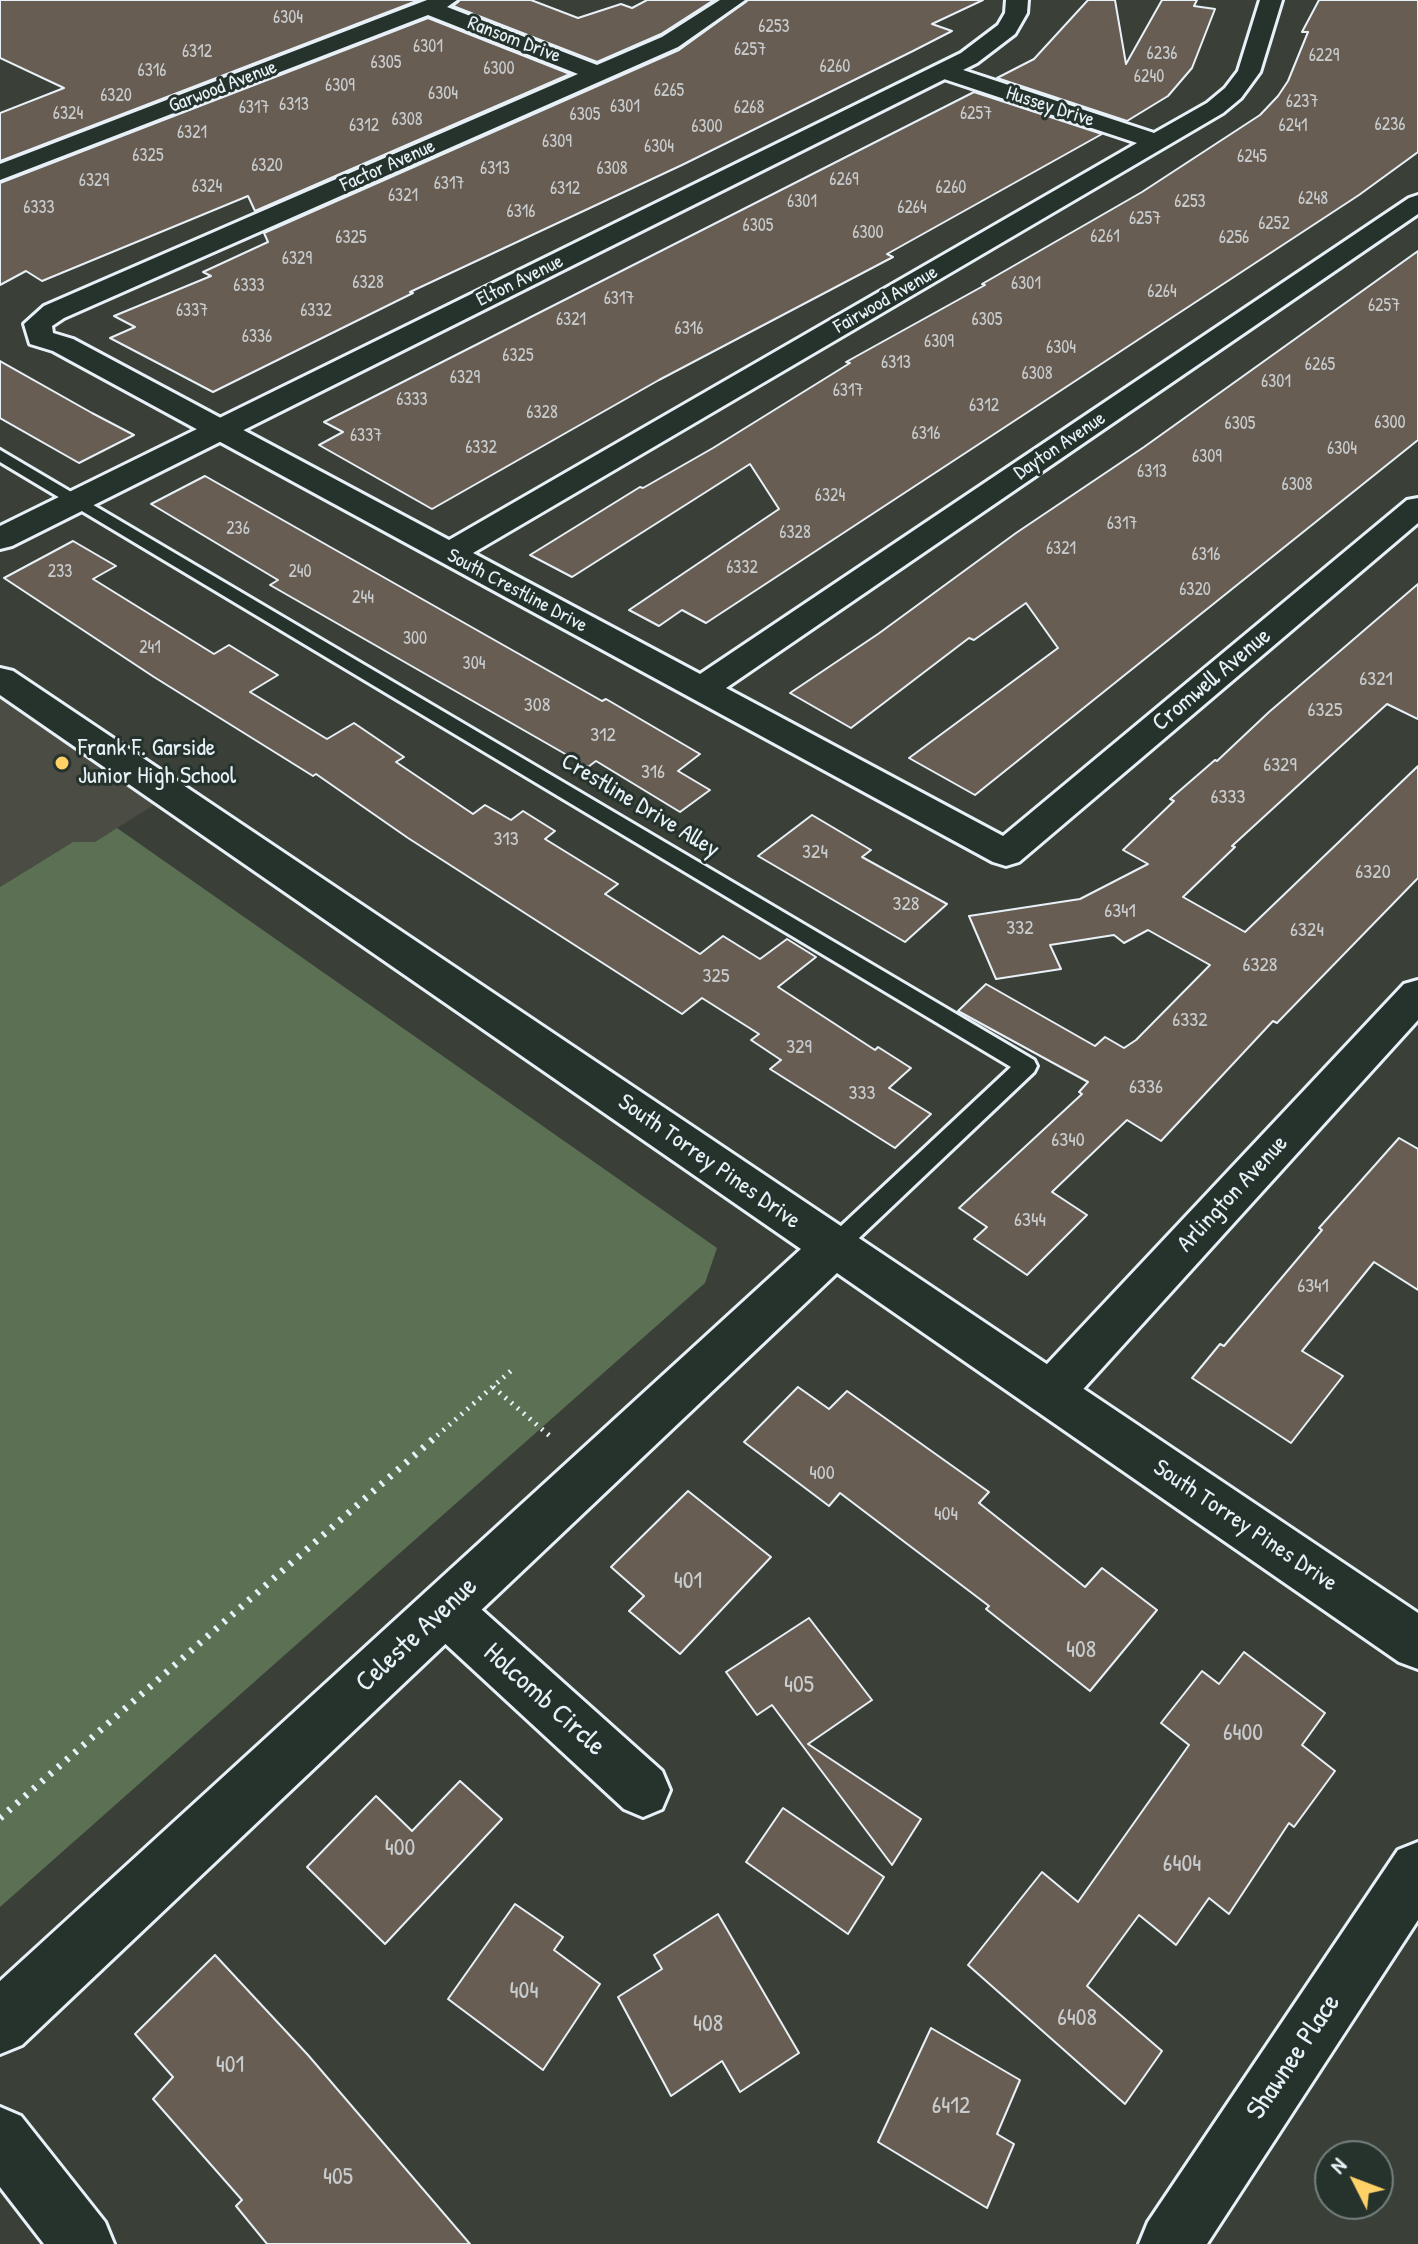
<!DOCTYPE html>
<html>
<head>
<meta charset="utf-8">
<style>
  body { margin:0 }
  #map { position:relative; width:1418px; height:2244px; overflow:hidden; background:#3a4038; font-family:"Patrick Hand",sans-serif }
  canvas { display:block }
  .north { position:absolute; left:1314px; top:2140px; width:80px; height:80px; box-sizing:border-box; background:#26332d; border:2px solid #747f7e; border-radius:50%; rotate:312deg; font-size:22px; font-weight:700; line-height:32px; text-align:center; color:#e8f1f8 }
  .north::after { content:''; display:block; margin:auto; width:28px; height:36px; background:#ffd166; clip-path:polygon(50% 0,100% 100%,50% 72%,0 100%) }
</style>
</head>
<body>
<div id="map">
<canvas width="1418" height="2244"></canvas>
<div class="north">N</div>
</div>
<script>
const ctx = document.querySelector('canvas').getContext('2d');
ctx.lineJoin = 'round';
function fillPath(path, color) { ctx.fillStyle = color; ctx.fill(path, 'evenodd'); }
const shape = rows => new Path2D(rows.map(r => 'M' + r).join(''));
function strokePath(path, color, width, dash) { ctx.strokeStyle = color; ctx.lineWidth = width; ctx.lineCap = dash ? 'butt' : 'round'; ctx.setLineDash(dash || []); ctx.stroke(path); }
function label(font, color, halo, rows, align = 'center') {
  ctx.font = font + ' "Patrick Hand",sans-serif'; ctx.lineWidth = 6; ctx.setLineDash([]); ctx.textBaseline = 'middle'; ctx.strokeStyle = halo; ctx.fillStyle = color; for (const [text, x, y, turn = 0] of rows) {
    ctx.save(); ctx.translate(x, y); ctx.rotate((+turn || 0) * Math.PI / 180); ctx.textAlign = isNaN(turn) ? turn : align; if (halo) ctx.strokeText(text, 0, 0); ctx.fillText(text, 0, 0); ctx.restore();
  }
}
fillPath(shape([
  [0,679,171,794,95,842,73,842,0,887]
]), '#4b4c44');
fillPath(shape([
  [117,828,717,1248,705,1283,0,1907,0,887,73,842,95,842]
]), '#5c7054');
const building = shape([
  [0,0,419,0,0,161,0,113,64,88,0,58,0,0],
  [460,0,531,0,578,18,621,4,632,8,647,0,714,0,661,34,597,62,453,6,460,0],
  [748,0,983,0,932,24,952,31,913,51,682,165,410,292,413,293,213,392,110,338,135,327,114,316,211,276,203,272,268,242,264,233,679,50,748,0],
  [1088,0,1115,0,1126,64,1162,0,1197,0,1194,6,1215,9,1192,68,1168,96,1127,121,997,78,1034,59,1088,0],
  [1319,0,1418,0,1418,152,1359,195,706,623,682,610,659,626,629,610,779,509,750,464,572,577,530,555,640,487,643,488,713,448,850,363,846,362,985,285,982,284,1142,192,1260,115,1278,96,1288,81,1308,32,1302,32,1319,0],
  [428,18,570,74,255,211,248,196,42,281,26,271,0,285,0,183,428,18],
  [974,92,1102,134,887,254,893,257,659,380,432,509,319,445,343,432,324,422,974,92],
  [1418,251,1418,440,975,795,909,758,1058,648,1026,603,974,640,969,638,851,728,790,693,878,634,1016,533,1144,447,1418,251],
  [0,361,92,413,134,435,79,463,0,418,0,361],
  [205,476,602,701,606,699,700,754,678,771,710,790,680,812,596,761,588,767,270,585,278,580,151,504,205,476],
  [73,541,116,566,93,579,214,654,229,645,278,675,250,692,327,739,354,723,404,757,396,762,473,814,485,805,511,820,523,811,555,831,545,839,618,884,605,894,700,954,723,936,760,959,787,939,816,957,778,987,875,1050,878,1047,911,1068,889,1088,931,1114,895,1148,770,1069,781,1060,751,1040,759,1034,702,998,682,1014,408,838,316,774,313,776,154,677,4,578,73,541],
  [1418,584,1418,719,1387,704,1232,846,1235,847,1183,897,1245,932,1418,766,1418,878,1277,1023,1273,1021,1161,1141,1127,1120,1052,1192,1087,1215,1027,1275,974,1239,987,1227,959,1208,1082,1094,1079,1092,1088,1082,958,1011,986,984,1095,1046,1105,1037,1124,1048,1136,1040,1210,965,1148,930,1124,943,1114,935,1050,945,1061,969,996,979,969,916,1080,899,1148,864,1123,850,1174,801,1170,799,1215,760,1217,761,1269,712,1418,584],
  [812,815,871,850,862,857,947,904,905,942,758,856,812,815],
  [1399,1138,1418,1149,1418,1290,1374,1262,1302,1351,1343,1376,1291,1443,1192,1378,1220,1344,1224,1346,1322,1230,1319,1228,1399,1138],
  [798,1387,829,1409,847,1391,989,1492,979,1503,1085,1587,1102,1568,1157,1610,1090,1691,986,1609,989,1606,840,1493,829,1506,744,1442,798,1387],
  [688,1491,771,1557,680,1654,629,1611,644,1596,611,1567,688,1491],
  [809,1618,872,1700,808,1744,921,1819,892,1865,772,1705,757,1715,726,1672,809,1618],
  [1244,1652,1325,1713,1302,1745,1335,1771,1294,1827,1289,1823,1229,1914,1209,1898,1176,1945,1139,1915,1087,1986,1162,2051,1125,2104,968,1965,1042,1872,1078,1902,1189,1745,1161,1723,1202,1671,1219,1684,1244,1652],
  [460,1781,502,1819,385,1944,307,1867,376,1796,412,1831,460,1781],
  [783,1808,884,1877,848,1934,746,1862,783,1808],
  [515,1904,563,1937,554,1950,600,1984,543,2070,448,1999,515,1904],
  [718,1914,799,2053,740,2092,722,2061,671,2096,618,1997,662,1969,654,1955,718,1914],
  [215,1955,308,2055,470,2244,267,2244,236,2206,242,2200,153,2099,173,2077,135,2034,215,1955],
  [931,2028,1020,2080,997,2134,1014,2144,987,2208,878,2142,931,2028]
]);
fillPath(building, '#685d52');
strokePath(building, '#e8f1f8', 2);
const lane = shape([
  [0,450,1034,1060,1037,1066,1034,1072,841,1255,833,1257,825,1255,821,1248,825,1241,1011,1067,0,462,0,450]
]);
const street = shape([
  [427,0,457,0,447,7,597,65,662,37,720,0,745,0,678,47,64,318,52,326,53,333,73,339,449,540,1137,143,935,76,932,71,935,66,951,66,1154,133,1207,103,1225,88,1238,71,1260,0,1282,0,1260,72,1241,98,1223,113,473,553,700,674,1409,198,1418,195,1418,214,726,688,1003,836,1407,500,1418,498,1418,523,1019,862,1006,866,993,862,53,351,30,344,24,324,44,306,578,74,428,15,0,180,0,164,427,0],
  [1418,980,1418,1020,1066,1408,1049,1414,1032,1408,1025,1394,1032,1380,1404,984,1418,980],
  [444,1585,462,1592,662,1771,670,1790,662,1809,643,1817,624,1809,426,1626,419,1609,426,1592,444,1585],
  [1418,1842,1418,1920,1207,2244,1139,2244,1148,2222,1398,1850,1418,1842],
  [0,2107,21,2116,105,2222,114,2244,44,2244,0,2187,0,2107]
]);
const secondary = shape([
  [1006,0,1028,0,1027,13,1015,34,977,63,12,546,0,549,0,526,961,53,998,25,1005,13,1006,0],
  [0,668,13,671,1418,1613,1418,1669,1399,1662,837,1273,22,2045,0,2054,0,1981,801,1249,0,695,0,668]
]);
strokePath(lane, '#e8f1f8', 6);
strokePath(street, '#e8f1f8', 6);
strokePath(secondary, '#e8f1f8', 6);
strokePath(shape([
  [493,1387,551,1437],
  [431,1441,513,1369]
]), '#e8f1f8', 5, [2, 6]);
strokePath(shape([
  [0,1818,433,1439]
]), '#e8f1f8', 7, [3, 8]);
fillPath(lane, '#26332d');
fillPath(street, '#26332d');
fillPath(secondary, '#26332d');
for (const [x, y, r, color] of [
  [62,763,8,"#ffd166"]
]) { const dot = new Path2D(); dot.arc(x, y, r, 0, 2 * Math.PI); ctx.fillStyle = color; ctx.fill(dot); strokePath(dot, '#26332d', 3); }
label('18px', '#c8ccce', null, [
  ["6304",288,18],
  ["6253",774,27],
  ["6301",428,47],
  ["6257",750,50],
  ["6312",197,52],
  ["6236",1162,54],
  ["6229",1324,56],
  ["6305",386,63],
  ["6260",835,67],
  ["6300",499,69],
  ["6316",152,71],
  ["6240",1149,77],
  ["6309",340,86],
  ["6265",669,91],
  ["6304",443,94],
  ["6320",116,96],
  ["6237",1302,102],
  ["6313",294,105],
  ["6301",625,107],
  ["6317",254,108],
  ["6268",749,108],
  ["6324",68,114],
  ["6257",976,114],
  ["6305",585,115],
  ["6308",407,120],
  ["6236",1390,125],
  ["6312",364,126],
  ["6241",1293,126],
  ["6300",707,127],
  ["6321",192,133],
  ["6309",557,142],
  ["6304",659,147],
  ["6325",148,156],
  ["6245",1252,157],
  ["6320",267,166],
  ["6313",495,169],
  ["6308",612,169],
  ["6269",844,180],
  ["6329",94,181],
  ["6317",449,184],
  ["6324",207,187],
  ["6260",951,188],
  ["6312",565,189],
  ["6321",403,196],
  ["6248",1313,199],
  ["6301",802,202],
  ["6253",1190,202],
  ["6333",39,208],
  ["6264",912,208],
  ["6316",521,212],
  ["6257",1145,219],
  ["6252",1274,224],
  ["6305",758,226],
  ["6300",868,233],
  ["6261",1105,237],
  ["6325",351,238],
  ["6256",1234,238],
  ["6329",297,259],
  ["6328",368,283],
  ["6301",1026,284],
  ["6333",249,286],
  ["6264",1162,292],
  ["6317",619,299],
  ["6257",1384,306],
  ["6337",192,311],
  ["6332",316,311],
  ["6321",571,320],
  ["6305",987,320],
  ["6316",689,329],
  ["6336",257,337],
  ["6309",939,342],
  ["6304",1061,348],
  ["6325",518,356],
  ["6313",896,363],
  ["6265",1320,365],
  ["6308",1037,374],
  ["6329",465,378],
  ["6301",1276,382],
  ["6317",848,391],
  ["6333",412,400],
  ["6312",984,406],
  ["6328",542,413],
  ["6300",1390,423],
  ["6305",1240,424],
  ["6316",926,434],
  ["6337",366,436],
  ["6332",481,448],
  ["6304",1342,449],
  ["6309",1207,457],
  ["6313",1152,472],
  ["6308",1297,485],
  ["6324",830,496],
  ["6317",1122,524],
  ["236",238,529],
  ["6328",795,533],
  ["6321",1061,549],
  ["6316",1206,555],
  ["6332",742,568],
  ["233",60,572],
  ["240",300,572],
  ["6320",1195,590],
  ["244",363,598],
  ["300",415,639],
  ["241",150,648],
  ["304",474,664]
]);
label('20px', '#e8f1f8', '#26332d', [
  ["Ransom Drive",514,40,21],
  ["Garwood Avenue",223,87,-21],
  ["Hussey Drive",1050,107,18],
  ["Factor Avenue",388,166,-24],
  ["Elton Avenue",520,281,-26],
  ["Fairwood Avenue",886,300,-30],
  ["Dayton Avenue",1060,446,-34],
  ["South Crestline Drive",517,591,28]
]);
label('20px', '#c8ccce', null, [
  ["6321",1376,680],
  ["308",537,706],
  ["6325",1325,711],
  ["312",603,736],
  ["6329",1280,766],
  ["316",653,773],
  ["6333",1228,798],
  ["313",506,840],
  ["324",815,853],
  ["6320",1373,873],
  ["328",906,905],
  ["6341",1120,912],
  ["332",1020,929],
  ["6324",1307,931],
  ["6328",1260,966],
  ["325",716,977],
  ["6332",1190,1021],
  ["329",799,1048],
  ["6336",1146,1088],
  ["333",862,1094],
  ["6340",1068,1141],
  ["6344",1030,1221],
  ["6341",1313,1287],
  ["400",822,1474],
  ["404",946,1515]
]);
label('24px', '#e8f1f8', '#26332d', [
  ["Cromwell Avenue",1212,680,-40],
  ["Crestline Drive Alley",640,806,31],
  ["South Torrey Pines Drive",709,1162,35],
  ["Arlington Avenue",1233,1194,-47],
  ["South Torrey Pines Drive",1245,1526,34]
]);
label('24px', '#e8f1f8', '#26332d', [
  ["Frank F. Garside",78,749],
  ["Junior High School",78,777]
], 'left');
label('24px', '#c8ccce', null, [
  ["401",688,1582],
  ["408",1081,1651],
  ["405",799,1686],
  ["6400",1243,1734],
  ["400",400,1849],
  ["6404",1182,1865],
  ["404",524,1992],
  ["6408",1077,2019],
  ["408",708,2025],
  ["401",230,2066],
  ["6412",951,2107],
  ["405",338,2178]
]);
label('28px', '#e8f1f8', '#26332d', [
  ["Celeste Avenue",417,1635,-43],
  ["Holcomb Circle",544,1700,42],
  ["Shawnee Place",1294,2057,-56]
]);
</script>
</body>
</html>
